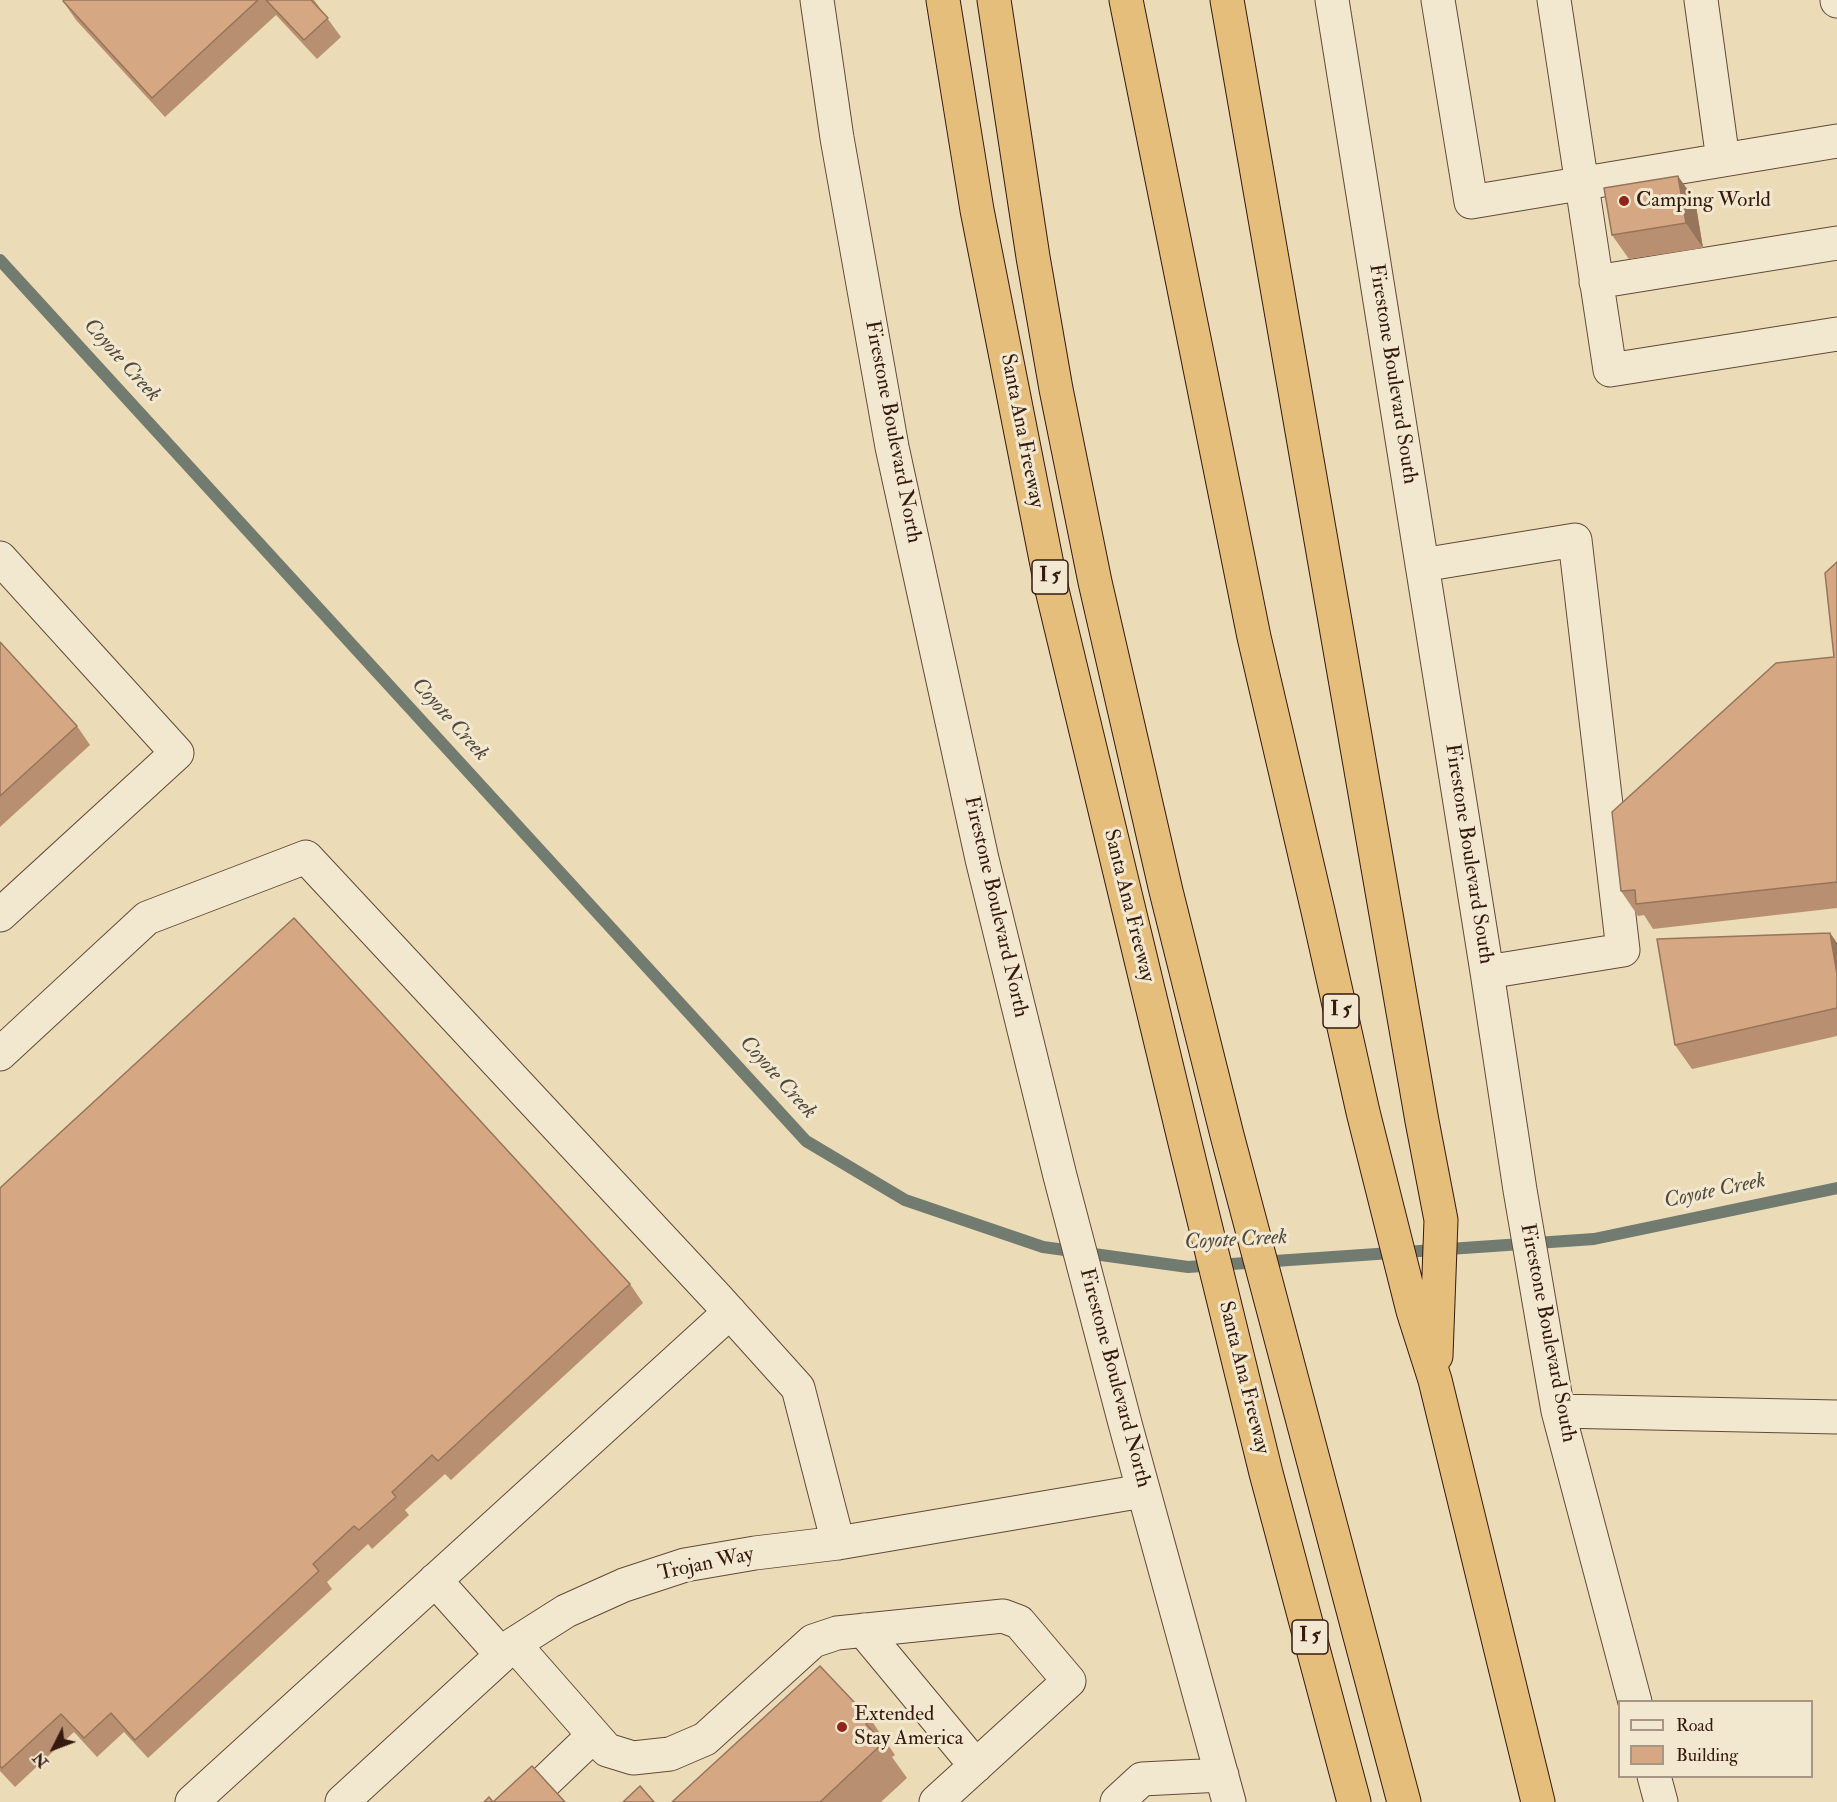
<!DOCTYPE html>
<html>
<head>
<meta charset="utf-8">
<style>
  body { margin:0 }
  #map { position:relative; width:1837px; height:1802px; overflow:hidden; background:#ebdbb7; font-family:"IM FELL Double Pica",serif }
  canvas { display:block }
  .legend { position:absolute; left:1618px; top:1700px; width:195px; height:78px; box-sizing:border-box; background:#f2e8d0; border:2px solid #a79683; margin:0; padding:8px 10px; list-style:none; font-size:18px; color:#361a0f }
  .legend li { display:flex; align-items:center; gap:12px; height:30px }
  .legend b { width:30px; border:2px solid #a79683 }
  .north { position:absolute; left:24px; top:1718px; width:60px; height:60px; -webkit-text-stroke:4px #f2e8d0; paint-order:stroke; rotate:228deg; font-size:16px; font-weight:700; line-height:24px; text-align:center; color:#361a0f }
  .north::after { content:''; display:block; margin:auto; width:21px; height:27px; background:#361a0f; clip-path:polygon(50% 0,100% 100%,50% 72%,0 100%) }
</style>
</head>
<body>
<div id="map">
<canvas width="1837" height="1802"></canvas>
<ul class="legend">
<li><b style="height:8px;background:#f2e8d0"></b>Road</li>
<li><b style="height:16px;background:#d6a783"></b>Building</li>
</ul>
<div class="north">N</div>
</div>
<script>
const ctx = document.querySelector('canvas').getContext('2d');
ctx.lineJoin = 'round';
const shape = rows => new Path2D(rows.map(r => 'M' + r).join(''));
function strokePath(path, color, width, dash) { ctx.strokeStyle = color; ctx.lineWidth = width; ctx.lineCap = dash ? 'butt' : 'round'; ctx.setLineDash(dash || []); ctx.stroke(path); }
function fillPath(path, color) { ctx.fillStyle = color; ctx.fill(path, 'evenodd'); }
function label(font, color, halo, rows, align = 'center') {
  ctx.font = font + ' "IM FELL Double Pica",serif'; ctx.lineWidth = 6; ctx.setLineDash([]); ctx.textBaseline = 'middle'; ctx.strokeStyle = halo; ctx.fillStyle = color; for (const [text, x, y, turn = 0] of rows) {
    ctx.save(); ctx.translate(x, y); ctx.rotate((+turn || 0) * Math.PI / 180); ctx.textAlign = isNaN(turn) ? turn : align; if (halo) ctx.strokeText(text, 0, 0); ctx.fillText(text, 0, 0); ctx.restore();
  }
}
strokePath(shape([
  [0,260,806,1141,905,1200,1043,1247,1188,1267,1594,1239,1837,1188]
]), '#717b6f', 12);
const minor = shape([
  [817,0,837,138,892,447,982,859,1060,1176,1126,1427,1229,1802],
  [1332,0,1487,972,1520,1190,1546,1342,1558,1411,1635,1702],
  [1438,0,1471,202,1837,141],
  [1554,0,1610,370,1837,334],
  [1701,0,1723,160],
  [1837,0,1837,1],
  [1596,282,1837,243],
  [0,558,177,753,0,915],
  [1422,565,1575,540,1623,950,1487,972],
  [0,1054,147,918,306,857,717,1298,798,1388,838,1543],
  [1558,1411,1837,1417],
  [435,1580,501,1654],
  [863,1630,976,1766],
  [514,1644,607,1750,633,1758,670,1754,705,1739,813,1641,837,1633,1003,1616,1019,1622,1069,1681,936,1802],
  [1654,1776,1661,1802],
  [192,1802,730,1312],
  [342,1802,514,1644,566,1611,624,1585,685,1565,755,1553,838,1543,1143,1491],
  [524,1802,594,1735],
  [1117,1802,1142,1779,1222,1775]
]);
const highway = shape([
  [943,0,977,210,1052,590,1186,1147,1266,1473,1354,1802],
  [994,0,1033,257,1056,389,1095,582,1166,891,1227,1135,1404,1802],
  [1126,0,1254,637,1318,911,1363,1112,1413,1311,1435,1380,1538,1802],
  [1227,0,1422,1121,1441,1220,1436,1356]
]);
strokePath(minor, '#634a39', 35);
strokePath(highway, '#361a0f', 35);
strokePath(minor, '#f2e8d0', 33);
strokePath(highway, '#e6be7c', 33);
fillPath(shape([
  [64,0,314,0,341,37,317,59,276,15,165,117,76,20,63,1],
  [1695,200,1703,248,1629,259,1612,235],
  [1837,562,1837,908,1653,929,1644,915,1638,916,1621,891,1834,657],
  [0,642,77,726,90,745,0,827],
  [1830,933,1837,943,1837,1036,1692,1069,1675,1045],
  [0,1188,630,1284,643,1303,451,1480,445,1474,405,1510,409,1515,372,1549,368,1544,327,1582,332,1589,148,1758,124,1732,97,1757,74,1732,15,1787,0,1771],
  [871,1720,895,1755,892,1757,907,1778,881,1802,672,1802]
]), '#b89071');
fillPath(shape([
  [1678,176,1695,200,1703,248,1686,223],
  [1830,933,1837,943,1837,974]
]), '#96755c');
const building = shape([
  [64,0,258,0,152,98,63,1,64,0],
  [266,0,311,0,328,18,304,40,266,0],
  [1678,176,1686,223,1612,235,1604,188,1678,176],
  [1837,562,1837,882,1636,904,1635,890,1621,891,1612,812,1776,663,1834,657,1825,573,1837,562],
  [0,642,77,726,0,796,0,642],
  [294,918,630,1284,438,1461,432,1455,392,1492,396,1497,359,1530,354,1526,313,1564,319,1571,135,1740,111,1713,84,1738,61,1714,2,1768,0,1766,0,1188,294,918],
  [1830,933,1837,974,1837,1008,1675,1045,1657,939,1830,933],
  [820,1666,871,1720,866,1724,883,1743,820,1802,672,1802,820,1666],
  [532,1766,565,1802,493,1802,532,1766],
  [640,1786,654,1802,623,1802,640,1786],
  [489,1797,493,1802,484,1802,489,1797]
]);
fillPath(building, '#d6a783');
strokePath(building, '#96755c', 1.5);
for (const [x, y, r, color] of [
  [1624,201,6,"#8f2418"],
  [842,1727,6,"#8f2418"]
]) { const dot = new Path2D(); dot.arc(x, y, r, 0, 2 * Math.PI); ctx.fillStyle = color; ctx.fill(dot); strokePath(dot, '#f2e8d0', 2); }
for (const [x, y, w] of [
  [1050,577,36],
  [1341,1011,36],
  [1310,1637,36]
]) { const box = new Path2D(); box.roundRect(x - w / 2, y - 17, w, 34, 4.5); ctx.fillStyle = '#f2e8d0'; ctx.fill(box); strokePath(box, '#361a0f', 1.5); }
label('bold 20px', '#361a0f', null, [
  ["I 5",1050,577],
  ["I 5",1341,1011],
  ["I 5",1310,1637]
]);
label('21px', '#361a0f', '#f2e8d0', [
  ["Camping World",1636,201],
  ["Extended",854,1715],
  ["Stay America",854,1739]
], 'left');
label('21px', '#361a0f', '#f2e8d0', [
  ["Firestone Boulevard South",1392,374,81],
  ["Santa Ana Freeway",1021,431,79],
  ["Firestone Boulevard North",892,432,79],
  ["Firestone Boulevard South",1468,854,81],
  ["Santa Ana Freeway",1128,906,76],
  ["Firestone Boulevard North",995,907,77],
  ["Firestone Boulevard South",1547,1333,79],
  ["Firestone Boulevard North",1114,1378,75],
  ["Santa Ana Freeway",1243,1378,76],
  ["Trojan Way",706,1565,-12]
]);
label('italic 22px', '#534a3f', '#f2e8d0', [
  ["Coyote Creek",121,361,48],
  ["Coyote Creek",449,720,48],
  ["Coyote Creek",777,1078,48],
  ["Coyote Creek",1715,1192,-12],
  ["Coyote Creek",1236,1241,-3]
]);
</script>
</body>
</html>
